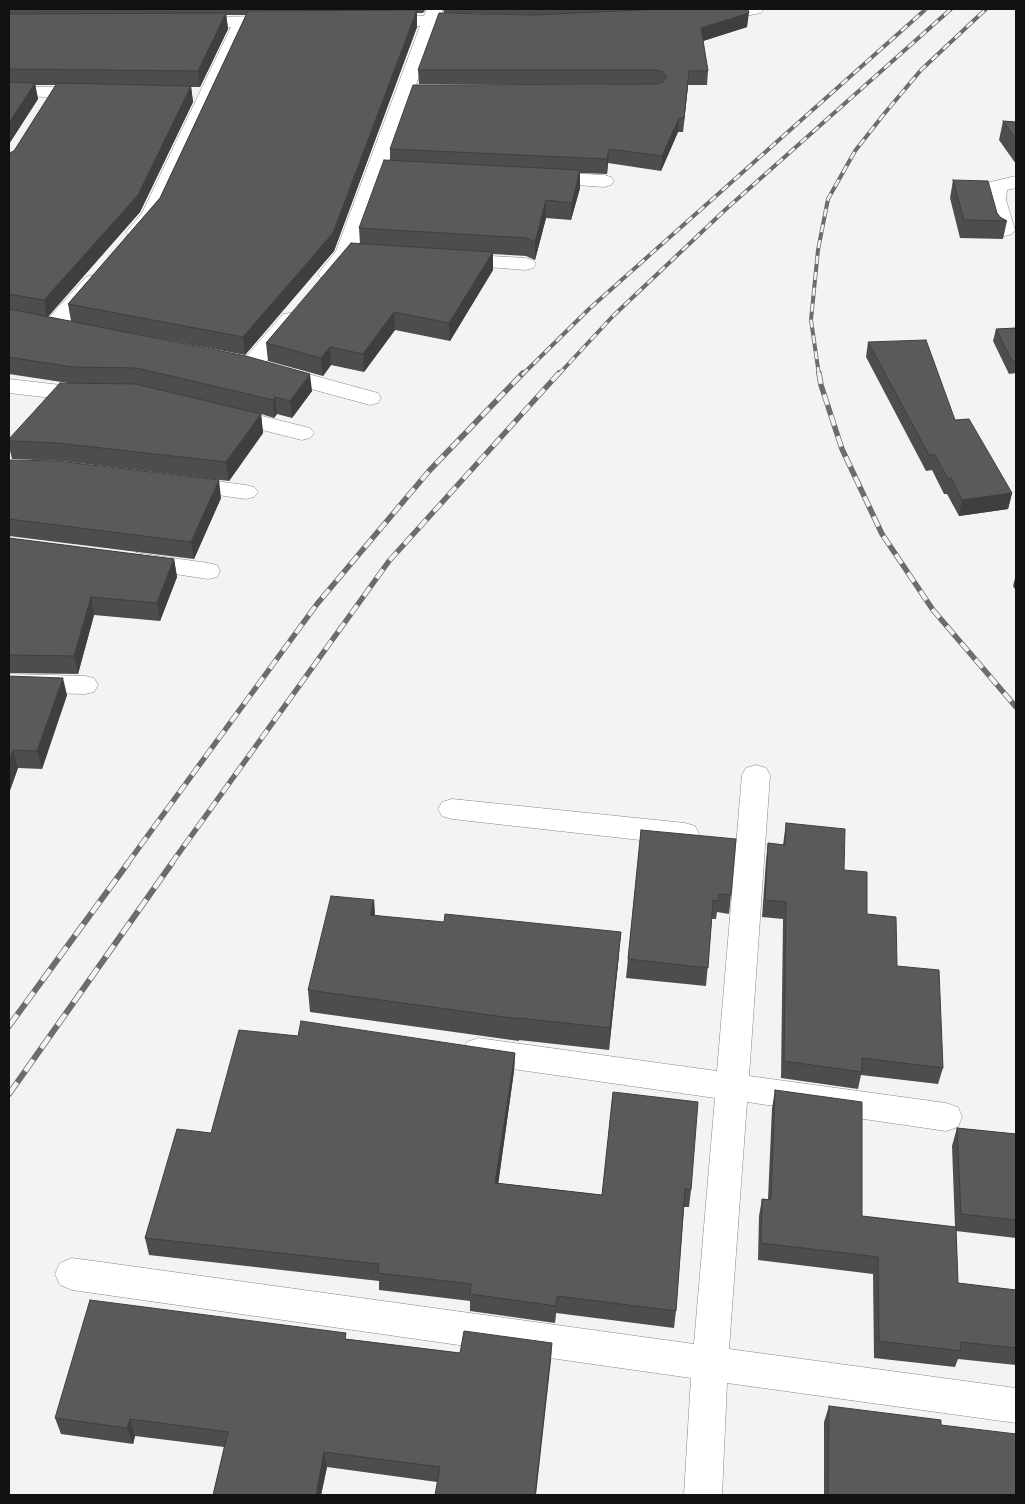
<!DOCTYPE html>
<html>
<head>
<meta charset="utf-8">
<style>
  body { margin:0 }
  #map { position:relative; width:1025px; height:1504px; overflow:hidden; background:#f3f3f5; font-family:Lato,sans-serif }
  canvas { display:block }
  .frame { position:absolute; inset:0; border:10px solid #111112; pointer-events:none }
</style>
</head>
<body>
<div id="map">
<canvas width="1025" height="1504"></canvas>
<div class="frame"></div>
</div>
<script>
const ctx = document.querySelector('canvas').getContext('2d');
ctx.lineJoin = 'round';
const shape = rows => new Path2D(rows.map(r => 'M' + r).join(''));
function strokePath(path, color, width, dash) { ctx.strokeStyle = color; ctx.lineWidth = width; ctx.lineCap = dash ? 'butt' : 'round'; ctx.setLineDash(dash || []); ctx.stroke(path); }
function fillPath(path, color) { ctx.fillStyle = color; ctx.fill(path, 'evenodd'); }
const minor = shape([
  [427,9,443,9,441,16,475,16,481,17,484,21,481,25,475,26,437,26,356,253,335,278,328,280,321,278,318,274,336,251,420,26,380,26,374,25,371,21,374,17,380,16,424,16,427,9],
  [714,9,764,9,761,13,735,18,706,18,703,14,706,10,714,9],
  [280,16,286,17,289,21,286,25,248,27,161,215,143,236,136,238,129,236,126,232,142,213,231,27,190,27,184,26,181,22,184,18,190,17,280,16],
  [9,86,90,88,96,89,99,93,96,97,90,98,9,96,9,86],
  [543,172,604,175,611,177,614,181,611,185,604,187,536,182,533,178,536,174,543,172],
  [1016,176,1016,188,1007,190,1006,200,1015,230,1012,234,1005,236,998,234,995,230,986,200,987,186,990,182,1016,176],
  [455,254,526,258,533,260,536,264,533,268,526,270,448,264,445,260,448,256,455,254],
  [93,275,100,277,103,281,100,285,61,332,53,333,45,332,42,327,45,322,86,277,93,275],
  [291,313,299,314,302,319,299,324,259,370,251,372,243,370,240,365,243,360,283,314,291,313],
  [275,365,378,393,381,398,378,403,370,405,267,377,264,372,267,367,275,365],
  [9,379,69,386,90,386,98,388,101,393,98,398,90,400,69,400,9,393,9,379],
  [226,407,310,428,314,433,310,438,302,440,218,419,215,414,218,409,226,407],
  [183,477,246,485,254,487,258,492,254,497,246,499,175,489,171,484,175,479,183,477],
  [137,553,208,563,217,565,220,571,217,577,208,579,128,567,125,561,128,555,137,553],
  [9,674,85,676,94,678,98,685,94,692,85,694,9,692,9,674],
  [756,765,766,768,770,775,749,1076,946,1103,958,1107,962,1117,958,1127,946,1131,747,1102,729,1349,1016,1388,1016,1423,727,1383,722,1495,684,1495,691,1378,72,1290,60,1285,55,1274,60,1263,72,1258,694,1344,715,1098,478,1064,467,1060,462,1051,467,1042,478,1038,717,1071,742,775,746,768,756,765],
  [452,799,685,823,695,826,699,834,695,842,685,845,452,819,442,816,438,809,442,802,452,799]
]);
strokePath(minor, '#868687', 1);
fillPath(minor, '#fff');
const railFar2 = shape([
  [522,375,589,309,926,9],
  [558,375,613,316,725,210,951,9],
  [819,375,811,320,818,250,828,199,855,151,884,114,921,70,986,9]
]);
const railFar1 = shape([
  [819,373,821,385,842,449,882,534,933,610,1016,707],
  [127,864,317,604,429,471,523,373],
  [171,864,389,561,559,373]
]);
const rail = shape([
  [9,1026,128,863],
  [9,1094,172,863]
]);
strokePath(railFar2, '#6c6c6d', 4);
strokePath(railFar1, '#6c6c6d', 5.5);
strokePath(rail, '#6c6c6d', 6);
strokePath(railFar2, '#f3f3f5', 2.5, [8]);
strokePath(railFar1, '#f3f3f5', 4, [11]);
strokePath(rail, '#f3f3f5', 4.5, [14]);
fillPath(shape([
  [9,9,426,9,423,13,417,13,417,27,334,251,245,355,129,333,312,391,292,418,277,414,274,418,261,414,263,433,229,481,61,461,12,459,9,446,9,439,68,383,9,374,9,153,14,151,56,85,35,85,38,99,9,144],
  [226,15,246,15,160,198,68,304,71,321,48,317,140,212,193,102,191,87,200,87,228,29],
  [443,9,748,9,747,27,703,41,708,71,707,85,688,85,683,132,678,132,661,171,608,163,607,174,580,173,580,188,571,220,546,218,535,260,526,256,493,254,493,270,450,341,395,330,364,372,331,365,323,376,268,361,266,343,360,244,359,228,390,161,390,149,607,84,419,84,418,70,534,15,444,13],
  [1003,121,1016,122,1016,164,999,140],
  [953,180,997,213,1000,217,1007,221,1003,239,960,238,950,198],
  [1016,328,1016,373,1009,374,993,341,996,329],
  [868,342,955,420,1012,493,1008,509,959,516,947,494,944,494,932,470,926,471,866,357],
  [9,460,221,498,194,559,9,536],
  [9,538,174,559,177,577,160,621,94,615,78,674,9,673],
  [1016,574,1016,591,1013,586],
  [9,676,67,695,42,769,18,768,9,793],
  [786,823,844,870,867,914,897,966,943,1068,938,1084,861,1075,858,1089,781,1078,783,919,762,917,766,861,768,843,783,845],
  [641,830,731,895,729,914,717,912,716,919,712,919,706,986,626,978],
  [374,900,375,915,619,954,609,1050,519,1040,519,1041,310,1012,308,990],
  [298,1036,515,1053,514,1071,498,1183,602,1195,613,1092,691,1190,689,1207,684,1207,676,1311,674,1328,556,1313,555,1323,470,1311,470,1301,379,1290,379,1281,149,1255,145,1238,211,1133],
  [775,1090,862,1216,955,1227,952,1146,957,1128,1016,1134,1016,1238,956,1231,958,1283,1016,1290,1016,1365,958,1359,955,1367,874,1358,873,1274,758,1260,759,1216,762,1199,768,1199,772,1108],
  [347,1339,460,1353,551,1360,437,1482,327,1467,321,1495,213,1495,224,1447,135,1436,133,1444,61,1434,55,1418],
  [829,1406,941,1425,1016,1495,824,1495,824,1422]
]), '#4d4d4e');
fillPath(shape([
  [417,10,417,27,334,251,245,355,243,337],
  [226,13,228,29,200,87,198,71],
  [749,13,747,27,700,42,701,28],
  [689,71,688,85,683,132,684,118],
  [35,83,38,99,9,144,9,123],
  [191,86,193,102,140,212,47,317,44,300],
  [679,118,678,132,661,171,662,156],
  [609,149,608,163,607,174,607,159],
  [580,170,580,188,571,220,572,203],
  [546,200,546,218,535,260,535,242],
  [493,252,493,270,450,341,449,323],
  [394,312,395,330,364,372,363,354],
  [330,347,331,365,323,376,321,358],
  [310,374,312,391,292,418,290,401],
  [275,397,277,414,274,418,273,400],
  [261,414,263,433,229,481,226,462],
  [219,480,221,498,194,559,191,542],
  [1012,493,1008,509,959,516,962,500],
  [174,559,177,577,160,621,157,603],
  [91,597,94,615,78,674,74,656],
  [63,678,67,695,42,769,37,751],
  [13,750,18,768,9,793,9,762],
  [374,900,375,923,370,915],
  [621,932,619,954,609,1050,610,1028],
  [515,1053,514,1071,496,1200,495,1183],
  [557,1296,556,1313,555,1323,556,1306],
  [552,1343,551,1360,536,1495,535,1495],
  [130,1419,135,1436,133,1444,127,1428],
  [324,1452,327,1467,321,1495,316,1495]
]), '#3e3f40');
const building = shape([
  [661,9,748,9,749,13,701,28,708,71,689,71,684,118,679,118,662,156,609,149,607,159,390,149,413,85,656,84,663,82,667,77,663,72,656,70,418,70,439,13,534,15,661,9],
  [417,10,333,233,243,337,68,304,160,198,248,11,417,10],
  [226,13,198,71,9,69,9,14,226,13],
  [9,82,35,83,9,123,9,82],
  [57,83,191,86,138,195,44,300,9,294,9,153,14,151,57,83],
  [1003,121,1016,122,1016,139,1003,121],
  [384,160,580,170,572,203,546,200,535,242,526,238,359,228,384,160],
  [953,180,988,181,997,213,1000,217,1007,221,964,220,953,180],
  [351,243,493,252,449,323,394,312,363,354,330,347,321,358,266,343,351,243],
  [9,309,246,356,310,374,290,401,275,397,273,400,137,368,72,367,9,357,9,309],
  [1016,328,1016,361,1012,361,996,329,1016,328],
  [926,340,955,420,969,419,1012,493,962,500,951,478,948,479,935,455,929,455,868,342,926,340],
  [60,383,136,384,261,414,226,462,57,443,9,441,9,439,60,383],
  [9,460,57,461,219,480,191,542,9,519,9,460],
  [9,538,174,559,157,603,91,597,74,656,9,655,9,538],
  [9,676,63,678,37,751,13,750,9,762,9,676],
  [786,823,845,829,844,870,867,872,867,914,896,917,897,966,939,970,943,1068,862,1058,862,1072,784,1061,786,902,765,900,768,843,785,845,786,823],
  [641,830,736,839,731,895,719,894,718,901,713,900,708,968,628,959,641,830],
  [331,896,374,900,370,915,444,922,445,914,621,932,610,1028,519,1018,519,1019,308,990,331,896],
  [301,1021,515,1053,495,1183,602,1195,613,1092,698,1102,691,1190,685,1189,676,1311,557,1296,556,1306,470,1294,471,1284,378,1273,379,1264,145,1238,177,1129,211,1133,239,1030,298,1036,301,1021],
  [775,1090,862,1102,862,1216,956,1227,958,1283,1016,1290,1016,1348,960,1342,961,1351,879,1341,878,1257,761,1243,762,1199,771,1200,775,1090],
  [957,1128,1016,1134,1016,1220,961,1214,957,1128],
  [90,1300,346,1333,345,1339,460,1353,464,1331,552,1343,535,1495,435,1495,440,1467,324,1452,316,1495,213,1495,228,1432,130,1419,127,1428,55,1418,90,1300],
  [829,1406,941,1420,941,1425,1016,1434,1016,1495,828,1495,829,1406]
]);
fillPath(building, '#595a5b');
strokePath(building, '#3e3f40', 1);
</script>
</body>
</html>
